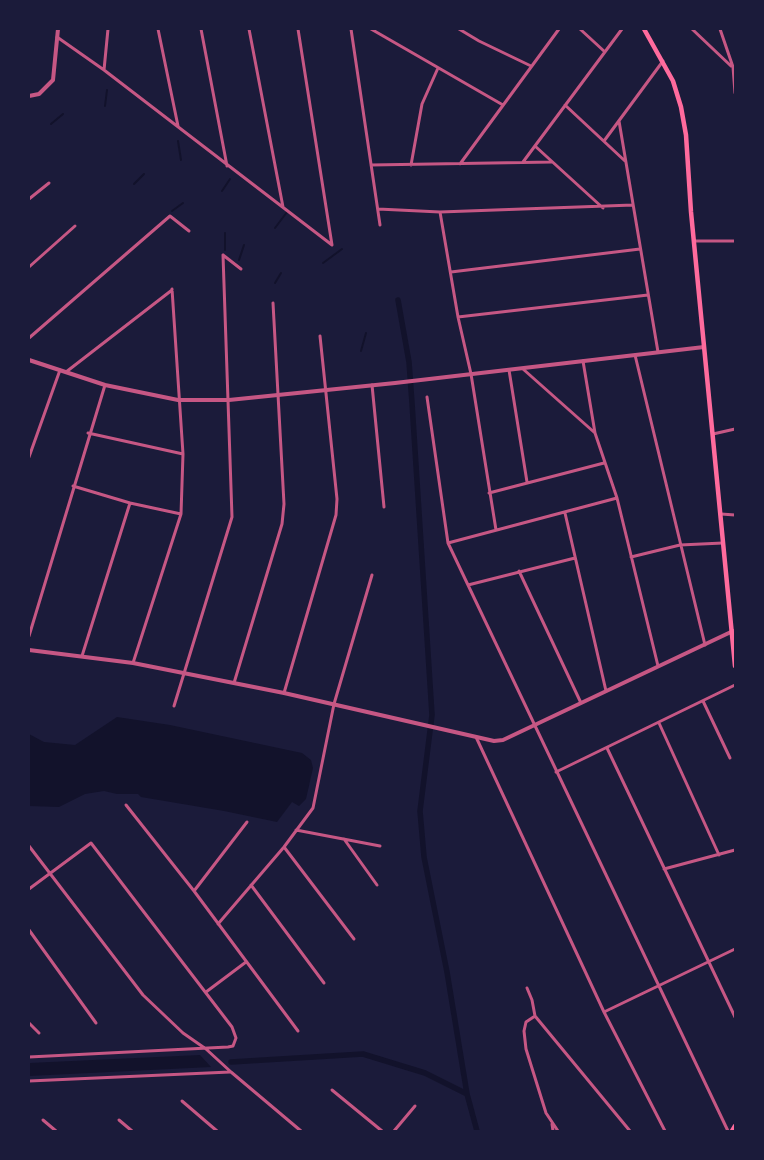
<!DOCTYPE html>
<html>
<head>
<meta charset="utf-8">
<style>
  body { margin:0 }
  #map { position:relative; width:764px; height:1160px; overflow:hidden; background:#1b1b3a; font-family:"Source Serif 4",serif }
  canvas { display:block }
  .frame { position:absolute; inset:0; border:30px solid #1b1b3a; pointer-events:none }
</style>
</head>
<body>
<div id="map">
<canvas width="764" height="1160"></canvas>
<div class="frame"></div>
</div>
<script>
const ctx = document.querySelector('canvas').getContext('2d');
ctx.lineJoin = 'round';
function fillPath(path, color) { ctx.fillStyle = color; ctx.fill(path, 'evenodd'); }
const shape = rows => new Path2D(rows.map(r => 'M' + r).join(''));
function strokePath(path, color, width, dash) { ctx.strokeStyle = color; ctx.lineWidth = width; ctx.lineCap = dash ? 'butt' : 'round'; ctx.setLineDash(dash || []); ctx.stroke(path); }
fillPath(shape([
  [117,717,170,725,302,753,311,760,313,768,306,799,299,806,292,802,277,822,224,811,141,797,138,794,117,794,104,791,85,794,59,807,29,806,29,734,44,742,75,745],
  [200,1055,211,1067,29,1076,29,1063]
]), '#12122b');
strokePath(shape([
  [105,106,107,90],
  [51,124,63,114],
  [178,141,181,160],
  [134,184,144,174],
  [222,191,230,179],
  [172,211,183,203],
  [275,228,287,212],
  [225,233,225,250],
  [239,260,244,245],
  [323,263,342,249],
  [275,283,281,273],
  [361,351,366,333]
]), '#12122b', 2);
strokePath(shape([
  [398,300,409,362,412,403,432,715,420,811,424,857,447,972,467,1094,477,1131],
  [231,1062,363,1054,425,1073,467,1094]
]), '#12122b', 5.5);
strokePath(shape([
  [158,29,178,126],
  [201,29,227,166],
  [249,29,283,207],
  [298,29,332,245],
  [351,29,380,225],
  [371,29,503,105],
  [459,29,479,41,531,66],
  [580,29,605,52],
  [692,29,731,66],
  [720,29,733,67,735,93],
  [57,37,104,70,332,245],
  [104,70,108,29],
  [565,105,625,161],
  [619,121,658,352],
  [604,141,663,61],
  [535,146,603,208],
  [523,162,622,29],
  [460,164,559,29],
  [371,165,552,162],
  [411,165,422,104,438,68],
  [29,199,49,183],
  [378,209,440,212,633,205],
  [440,212,458,317,471,374,496,530],
  [695,241,735,241],
  [223,255,241,269],
  [29,267,75,226],
  [451,272,640,249],
  [458,317,648,295],
  [29,338,170,216,189,231],
  [635,355,705,645],
  [583,361,595,433,617,498,658,666],
  [523,369,595,433],
  [509,370,527,482],
  [66,372,172,290],
  [372,385,384,507],
  [427,397,448,543,728,1131],
  [88,433,183,454],
  [713,434,735,429],
  [29,457,60,370],
  [73,486,130,503,181,514],
  [489,493,604,463],
  [565,513,606,691],
  [721,514,735,515],
  [448,543,617,498],
  [631,557,680,545,723,543],
  [519,571,581,703],
  [468,585,575,558],
  [29,636,105,385],
  [82,656,130,503],
  [133,663,181,514,183,454,172,289],
  [234,683,282,524,284,504,273,303],
  [284,693,336,515,337,499,320,336],
  [703,701,730,758],
  [174,706,232,517,223,255],
  [659,723,719,855],
  [476,737,604,1012,665,1131],
  [607,748,735,1017],
  [556,772,735,685],
  [126,805,194,891,298,1031],
  [296,830,380,846],
  [344,839,377,885],
  [29,846,143,995,183,1033,206,1049,231,1072,301,1131],
  [284,847,354,939],
  [664,869,735,850],
  [251,885,324,983],
  [29,889,91,843,232,1027,236,1038,233,1046,228,1047,29,1057],
  [194,891,247,822],
  [218,924,284,847,313,808,334,704,372,575],
  [29,930,96,1023],
  [527,988,532,1000,535,1016,630,1131],
  [206,992,246,962],
  [604,1012,735,949],
  [535,1016,526,1022,524,1031,526,1049,546,1113,558,1131],
  [29,1023,39,1033],
  [29,1081,230,1072],
  [332,1090,382,1131],
  [182,1101,217,1131],
  [43,1120,56,1131],
  [119,1120,132,1131],
  [552,1124,553,1131],
  [394,1131,415,1106]
]), '#c65784', 3);
strokePath(shape([
  [29,96,39,94,53,80,58,29],
  [29,360,105,385,178,400,229,400,395,383,704,347],
  [29,650,133,663,284,693,494,741,503,740,733,631]
]), '#c65784', 4);
strokePath(shape([
  [644,29,673,81,681,107,686,135,691,212,735,666],
  [732,1131,735,1126]
]), '#ff6b9d', 4.5);
</script>
</body>
</html>
